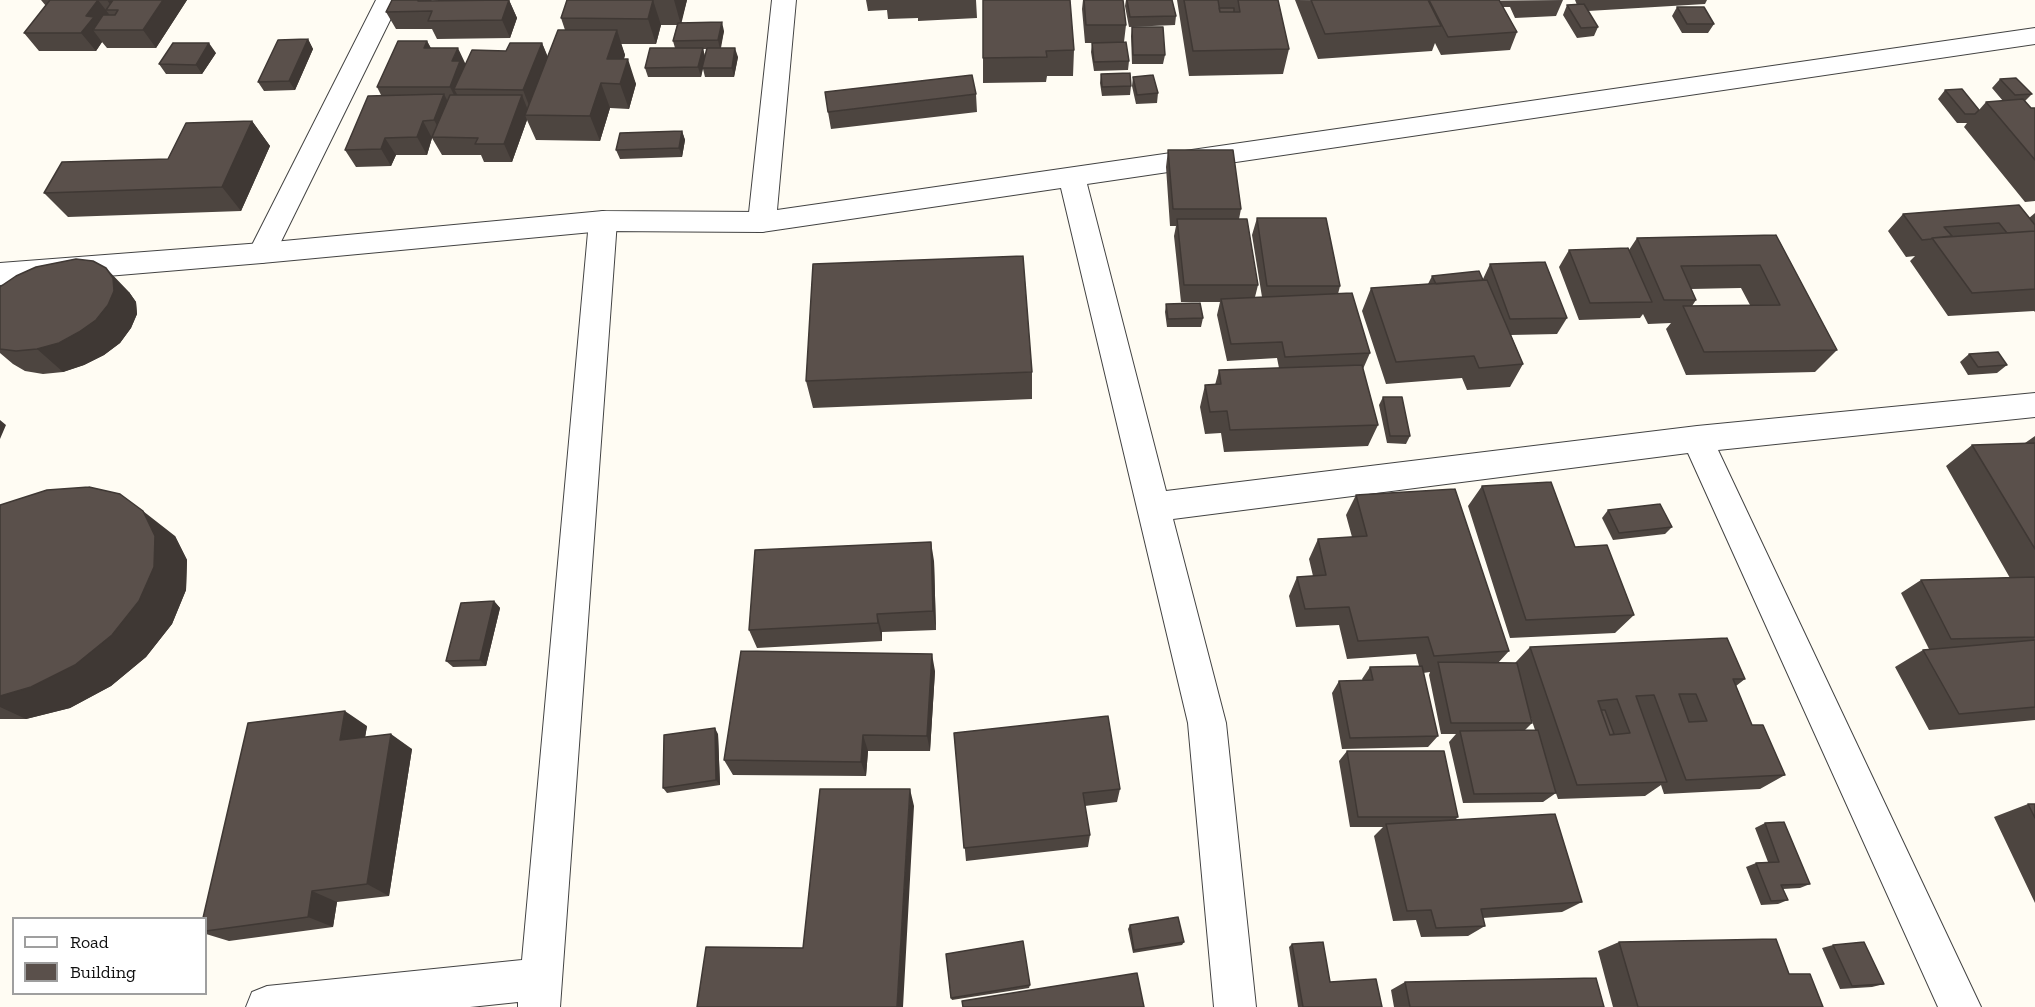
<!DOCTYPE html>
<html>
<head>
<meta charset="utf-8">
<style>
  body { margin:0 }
  #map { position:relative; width:2035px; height:1007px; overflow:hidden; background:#fffcf3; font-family:"Zilla Slab",serif }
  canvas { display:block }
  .legend { position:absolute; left:12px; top:917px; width:195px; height:78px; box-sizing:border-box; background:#fff; border:2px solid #9f9f9f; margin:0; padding:8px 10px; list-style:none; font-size:18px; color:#101010 }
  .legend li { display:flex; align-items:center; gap:12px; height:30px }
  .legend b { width:30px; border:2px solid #9f9f9f }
</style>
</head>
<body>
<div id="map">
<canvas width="2035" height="1007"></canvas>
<ul class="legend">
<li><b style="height:8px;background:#fff"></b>Road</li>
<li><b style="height:16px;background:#5a504b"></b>Building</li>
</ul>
</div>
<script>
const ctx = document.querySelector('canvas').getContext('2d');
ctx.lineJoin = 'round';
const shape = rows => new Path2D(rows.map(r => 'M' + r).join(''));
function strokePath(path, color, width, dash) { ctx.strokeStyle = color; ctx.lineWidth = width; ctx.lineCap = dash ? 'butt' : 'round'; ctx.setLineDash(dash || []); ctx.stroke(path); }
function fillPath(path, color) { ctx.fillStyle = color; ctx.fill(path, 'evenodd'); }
const minor = shape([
  [376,0,400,0,272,260,262,263,252,260,248,253,376,0],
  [772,0,796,0,777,210,2035,28,2035,44,1087,184,1166,491,1697,426,2035,393,2035,417,1718,450,1981,1007,1938,1007,1688,453,1173,519,1226,723,1256,1007,1214,1007,1188,723,1061,188,762,232,752,229,748,222,772,0],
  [603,211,613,214,617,221,560,1007,518,1007,518,1002,470,1007,246,1007,252,992,267,986,522,960,589,221,593,214,603,211]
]);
const tertiary = shape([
  [603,211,762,212,772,215,776,222,772,229,762,232,603,231,262,263,0,285,0,263,262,243,603,211]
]);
strokePath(minor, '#434343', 2);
strokePath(tertiary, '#434343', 2);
fillPath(minor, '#fff');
fillPath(tertiary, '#fff');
fillPath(shape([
  [41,0,187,0,156,48,107,48,102,42,96,51,39,51,24,33,46,6],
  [392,0,431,0,432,1,509,0,517,18,510,38,437,39,432,29,396,29,386,12],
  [567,0,687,0,681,22,724,31,721,48,738,57,734,77,705,77,703,69,701,77,648,77,645,68,675,48,673,41,677,25,661,25,656,44,621,44,625,55,624,59,636,84,629,109,610,108,600,141,536,140,527,120,512,162,484,162,481,155,442,155,432,138,427,155,396,155,391,166,356,167,345,150,381,95,377,87,427,41,431,48,466,64,506,51,542,43,548,57,565,30,561,18],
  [703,49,707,49,705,56],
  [866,0,976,0,977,18,918,21,918,18,888,19,887,10,868,11],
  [983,0,1074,50,1073,76,1047,76,1046,82,983,83],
  [1083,0,1123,0,1126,25,1124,42,1129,61,1128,70,1094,71,1091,52,1092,43,1085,43,1082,9],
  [1126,0,1172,0,1176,16,1175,25,1129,27,1125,6],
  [1177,0,1278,0,1289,49,1283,74,1189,76],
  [1295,0,1458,1,1563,0,1556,16,1515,18,1510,7,1503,7,1517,32,1510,50,1441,55,1435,43,1432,51,1318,59],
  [1575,0,1707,0,1705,4,1588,11,1598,27,1594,36,1577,38,1563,15,1567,5,1577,5],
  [1677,7,1714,24,1708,33,1682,33,1672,16],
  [1132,27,1165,55,1163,64,1132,64,1131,36],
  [308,39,313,49,295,90,264,91,258,82],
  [216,53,202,74,166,74,159,64],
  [1101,74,1131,86,1130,95,1102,96,1100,83],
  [1133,77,1158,93,1157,103,1136,104,1132,86],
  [2000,79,2032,94,2025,101,2031,108,2035,108,2035,201,2025,202,1964,127,1967,123,1957,123,1938,99,1945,90,1979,110,1986,102,2003,101,1992,88],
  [976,94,977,112,831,129,828,112],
  [252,121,270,146,241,211,68,217,44,193,168,159],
  [682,131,685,140,682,157,620,159,616,150],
  [1168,150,1241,209,1239,219,1258,285,1255,297,1262,297,1252,235,1257,218,1340,286,1338,294,1370,353,1363,369,1378,425,1368,446,1224,452,1221,433,1205,434,1200,407,1205,385,1215,385,1219,370,1279,368,1277,358,1227,361,1217,315,1220,302,1181,302,1174,236,1176,226,1170,226,1166,167],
  [2035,213,2035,312,2034,311,1948,316,1910,261,1915,256,1906,257,1888,231,1903,214,2029,218],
  [1776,235,1837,350,1815,372,1686,375,1666,329,1671,323,1648,324,1643,314,1640,318,1579,320,1559,267,1569,250,1629,250,1637,238],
  [1741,288,1750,305,1692,306,1696,300,1691,289],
  [1490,264,1567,318,1557,334,1511,335,1523,364,1510,387,1467,390,1462,378,1386,384,1362,311,1371,288,1428,284,1432,276,1483,279],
  [0,287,129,292,136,302,137,314,131,328,120,343,104,355,84,365,63,372,43,374,25,371,13,364,0,353],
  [1166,304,1203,318,1201,327,1167,327,1165,312],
  [1969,354,2007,365,1997,373,1968,375,1960,362],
  [1032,372,1032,399,813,408,806,381],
  [1383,397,1410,436,1406,444,1387,443,1379,405],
  [2035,436,2035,577,2010,578,1946,466,1972,445,2025,443],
  [1482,486,1634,615,1615,633,1510,638,1468,506],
  [1356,495,1509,651,1498,663,1515,663,1530,647,1745,679,1736,686,1752,725,1785,775,1760,789,1664,794,1661,785,1645,796,1558,799,1553,785,1556,793,1543,802,1463,803,1449,742,1456,734,1441,734,1429,675,1430,672,1423,673,1438,736,1428,747,1342,749,1332,693,1339,681,1363,681,1362,679,1370,667,1419,666,1416,654,1347,659,1339,625,1296,627,1289,596,1297,577,1313,576,1309,559,1318,539,1352,537,1346,515],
  [1528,709,1535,730,1525,730,1532,723],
  [0,505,175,536,187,560,186,590,172,624,146,657,111,686,70,708,26,719,0,719],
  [1608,510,1672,527,1665,534,1613,540,1602,518],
  [934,561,936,630,882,632,882,641,757,648,749,630],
  [2035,577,2035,720,1929,730,1895,667,1923,650,1929,649,1901,593,1921,580],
  [494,601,500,608,486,666,453,667,446,661],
  [935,671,930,751,868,751,866,776,733,775,724,760],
  [367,726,365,737,412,749,389,896,337,902,333,927,229,941,206,934,206,918],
  [954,733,1120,789,1117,802,1085,806,1090,835,1088,847,966,861],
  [718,734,720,785,667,793,663,788],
  [1347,751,1458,817,1456,819,1582,902,1562,912,1483,918,1485,926,1468,936,1421,937,1416,920,1393,921,1374,836,1383,827,1350,827,1339,761],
  [2028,804,2035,804,2035,903,1994,817],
  [1765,823,1810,884,1800,888,1783,889,1788,900,1778,904,1761,905,1746,867,1756,863,1768,862,1755,828],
  [1130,925,1184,942,1182,945,1133,953,1128,929],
  [1619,942,1789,974,1823,1007,1613,1007,1598,951],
  [1292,944,1330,982,1382,1007,1298,1007,1289,947],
  [1833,945,1884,984,1872,987,1840,989,1822,948],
  [1405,982,1604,1007,1394,1007,1391,990],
  [1030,985,1029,988,952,1000,951,998]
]), '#4d4540');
fillPath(shape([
  [98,0,112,18,93,30,102,42,96,51,81,33,86,16],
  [107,0,133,0,118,10,114,10],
  [163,0,187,0,156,48,143,30],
  [509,0,517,18,510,38,502,20],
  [653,0,661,25,656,44,648,19],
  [674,0,687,0,681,25],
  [722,22,724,31,720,49,718,40],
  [617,30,625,55,616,84,607,59],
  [308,39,313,49,295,90,289,81],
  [427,41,436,59,424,48],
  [209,43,216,53,202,74,196,65],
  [542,43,549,61,530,108,523,90],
  [458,48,466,65,454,89,461,101,459,105,450,87,452,61],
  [703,48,705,57,701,77,698,67],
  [735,48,738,57,734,77,732,68],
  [628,59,636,84,629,109,620,84],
  [601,83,610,108,600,141,590,116],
  [444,94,453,112,444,138,434,120],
  [522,95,529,113,525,115,527,120,512,162,504,144],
  [252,121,270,146,241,211,222,187],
  [423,121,432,138,427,155,417,137],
  [682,131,685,140,682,157,679,148],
  [385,138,396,155,391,166,381,149],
  [106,268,129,292,136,302,137,314,131,328,120,343,104,355,84,365,63,372,37,349],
  [0,420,6,425,0,439],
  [143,511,175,536,187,560,186,590,172,624,146,657,111,686,70,708,26,719,0,707,0,696],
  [931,542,934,561,936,630,933,611],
  [494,601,500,608,486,666,480,660],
  [877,614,882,632,882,641,878,623],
  [932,654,935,671,930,751,927,736],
  [345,711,367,726,362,756,340,740],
  [715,728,718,734,720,785,716,780],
  [391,734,412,749,389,896,367,884],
  [863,735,868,751,866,776,861,762],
  [910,789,914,806,903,1007,897,1007],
  [312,891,337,902,333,927,308,917]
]), '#3f3834');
const building = shape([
  [50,0,107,0,98,0,86,16,94,17,81,33,24,33,50,0],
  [113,0,163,0,143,30,93,30,103,15,115,15,118,10,106,10,113,0],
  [392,0,418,0,418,1,509,0,502,20,428,21,432,11,386,12,392,0],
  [567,0,653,0,648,19,561,18,567,0],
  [983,0,1070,0,1074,50,1046,51,1047,57,983,58,983,0],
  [1084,0,1123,0,1126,25,1086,25,1084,0],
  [1127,0,1172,0,1176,16,1130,17,1127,0],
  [1184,0,1218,0,1220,12,1240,12,1238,0,1278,0,1289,49,1193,51,1184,0],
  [1311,0,1428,0,1441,26,1325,34,1311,0],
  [1429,0,1499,0,1517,32,1448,37,1429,0],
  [1584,4,1598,27,1581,28,1567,5,1584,4],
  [1677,7,1704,7,1714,24,1687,24,1677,7],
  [1219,8,1234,8,1234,12,1220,12,1219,8],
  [722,22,718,40,673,41,678,23,722,22],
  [1132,27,1163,27,1165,55,1133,55,1132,27],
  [558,30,617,30,607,59,628,59,620,84,601,83,590,116,525,115,558,30],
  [308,39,289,81,258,82,278,40,308,39],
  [398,41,427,41,424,48,458,48,452,61,460,61,450,87,377,87,398,41],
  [1126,42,1129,61,1094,62,1092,43,1126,42],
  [173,43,209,43,196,65,159,64,173,43],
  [510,43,542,43,523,90,454,89,472,50,506,51,510,43],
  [650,48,703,48,698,67,645,68,650,48],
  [707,48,735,48,732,68,702,68,707,48],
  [1130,73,1131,86,1102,87,1101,74,1130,73],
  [972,75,976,94,828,112,825,92,972,75],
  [1153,75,1158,93,1137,95,1133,77,1153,75],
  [2016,78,2032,94,2015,95,2000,79,2016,78],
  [1962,89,1979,110,1975,114,1965,114,1945,90,1962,89],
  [444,94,434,120,423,121,417,137,385,138,381,149,345,150,368,96,444,94],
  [450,95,522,95,504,144,475,144,478,138,432,137,450,95],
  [2023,99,2031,108,2035,108,2035,160,1986,102,2023,99],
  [252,121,222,187,44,193,62,162,168,159,186,123,252,121],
  [682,131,679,148,616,150,620,133,682,131],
  [1168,150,1233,150,1241,209,1173,209,1168,150],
  [2019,205,2035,225,2035,231,2007,233,1999,223,1944,227,1952,236,1932,238,1931,239,1922,240,1903,214,2019,205],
  [1257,218,1326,218,1340,286,1267,286,1257,218],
  [1177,219,1247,219,1258,285,1184,285,1177,219],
  [2035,231,2035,289,1972,293,1932,238,2035,231],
  [1776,235,1837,350,1704,352,1683,306,1780,305,1760,265,1681,266,1696,300,1664,300,1637,238,1776,235],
  [1628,248,1652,302,1590,303,1569,250,1628,248],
  [1023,256,1032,372,806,381,813,264,1023,256],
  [76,259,93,261,106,268,113,278,114,291,108,305,96,320,79,332,59,343,37,349,16,351,0,349,0,287,16,276,36,267,76,259],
  [1545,262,1567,318,1510,319,1490,264,1545,262],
  [1479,271,1483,280,1436,284,1432,276,1479,271],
  [1487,280,1523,364,1479,368,1474,356,1396,362,1371,288,1487,280],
  [1352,293,1370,353,1285,357,1282,342,1231,344,1221,299,1352,293],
  [1200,303,1203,318,1168,319,1166,304,1200,303],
  [1998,352,2007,365,1978,367,1969,354,1998,352],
  [1362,365,1378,425,1230,430,1227,411,1210,412,1205,385,1221,384,1219,370,1362,365],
  [1383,397,1402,397,1410,436,1390,436,1383,397],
  [2035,443,2035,549,1972,445,2035,443],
  [1551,482,1575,547,1607,545,1634,615,1526,620,1482,486,1551,482],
  [89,487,120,494,143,511,155,536,154,567,139,601,112,635,75,665,31,687,0,696,0,505,47,490,89,487],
  [1455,489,1509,651,1434,656,1428,637,1358,641,1349,607,1305,609,1297,577,1326,575,1318,539,1367,536,1356,495,1455,489],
  [1660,504,1672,527,1619,533,1608,510,1660,504],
  [931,542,933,611,877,614,878,623,749,630,755,550,931,542],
  [2035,577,2035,637,1951,639,1921,580,2035,577],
  [494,601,480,660,446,661,461,603,494,601],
  [1727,638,1745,679,1733,679,1752,725,1763,725,1785,775,1686,780,1654,695,1636,696,1667,782,1577,785,1530,647,1727,638],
  [1679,694,1696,694,1707,721,1689,722,1679,694],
  [1617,699,1630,733,1610,735,1598,701,1617,699],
  [2035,640,2035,707,1959,714,1923,650,2035,640],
  [741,651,932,654,927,736,863,735,861,762,724,760,741,651],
  [1438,662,1517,663,1532,723,1451,723,1438,662],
  [1422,666,1438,736,1350,738,1339,681,1373,680,1370,667,1422,666],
  [1601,710,1605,710,1614,734,1610,735,1601,710],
  [345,711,340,740,391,734,367,884,312,891,308,917,206,931,206,918,203,918,248,723,345,711],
  [1108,716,1120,789,1083,793,1090,835,964,848,954,733,1108,716],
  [715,728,716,780,663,788,664,735,715,728],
  [1538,730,1556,793,1474,794,1460,731,1538,730],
  [1347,751,1444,751,1458,817,1358,817,1347,751],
  [820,789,910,789,897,1007,697,1007,706,947,803,948,820,789],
  [2028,804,2035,804,2035,818,2028,804],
  [1555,814,1582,902,1481,909,1485,926,1436,928,1431,910,1407,911,1386,824,1555,814],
  [1784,822,1810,884,1781,885,1788,900,1771,901,1756,863,1779,862,1765,823,1784,822],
  [1178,917,1184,942,1134,950,1130,925,1178,917],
  [1776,939,1789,974,1810,974,1823,1007,1638,1007,1619,942,1776,939],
  [1023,941,1030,985,951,998,946,954,1023,941],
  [1323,942,1330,982,1376,979,1382,1007,1303,1007,1292,944,1323,942],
  [1864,942,1884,984,1852,986,1833,945,1864,942],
  [1137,973,1144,1007,963,1007,962,1001,1137,973],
  [1596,978,1604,1007,1410,1007,1405,982,1596,978]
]);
fillPath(building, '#5a504b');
strokePath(building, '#3f3834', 1.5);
</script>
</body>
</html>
